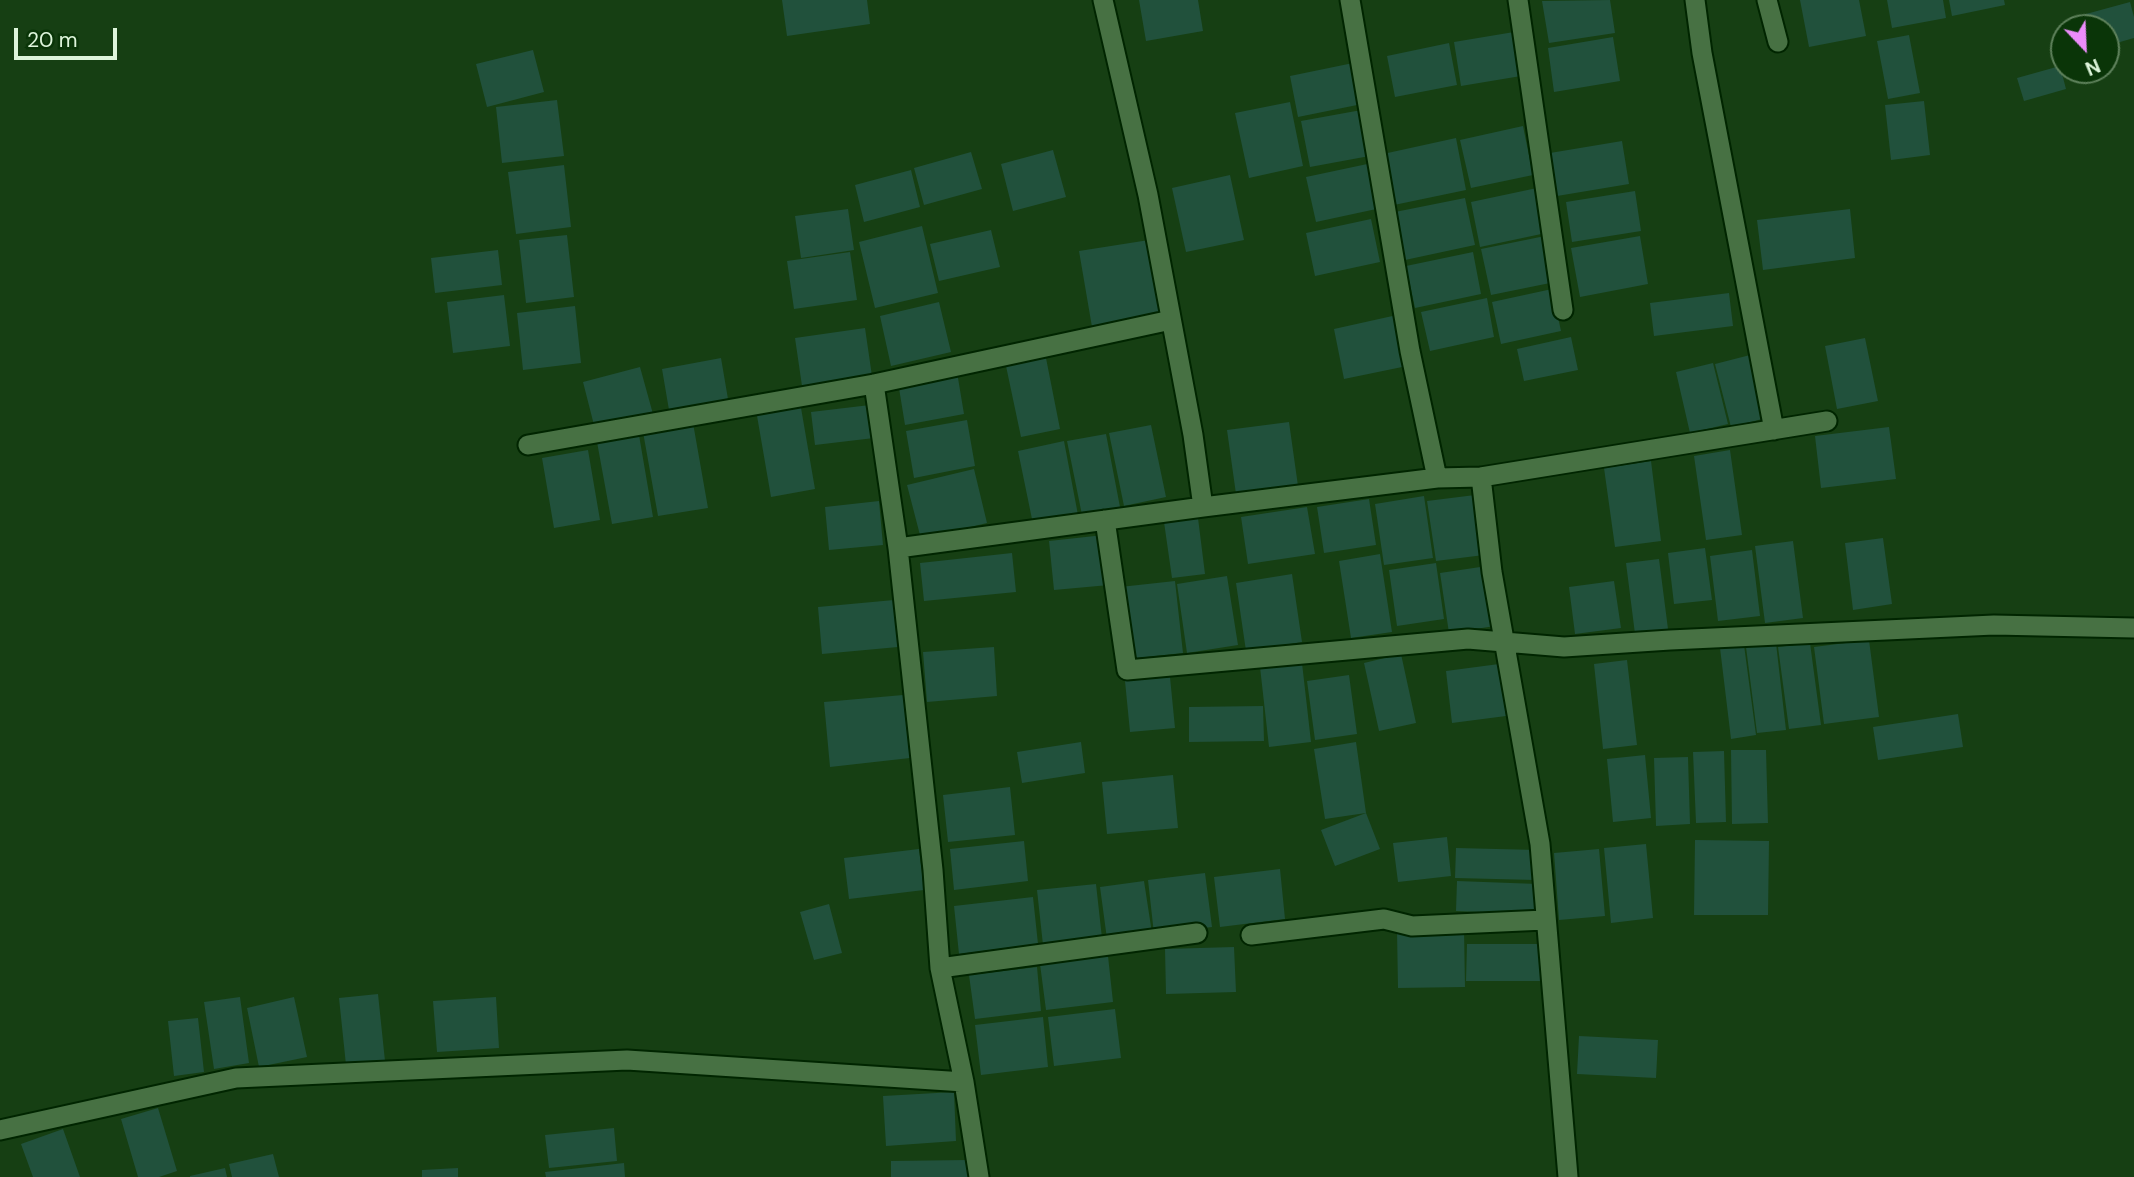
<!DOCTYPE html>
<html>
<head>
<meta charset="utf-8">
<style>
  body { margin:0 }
  #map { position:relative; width:2134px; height:1177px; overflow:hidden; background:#163f13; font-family:"DM Sans",sans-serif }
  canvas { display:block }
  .north { position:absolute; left:2050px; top:14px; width:70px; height:70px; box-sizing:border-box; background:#0a3508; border:2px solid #5f825c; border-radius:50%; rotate:157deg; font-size:19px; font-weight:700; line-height:28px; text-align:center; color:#def5db }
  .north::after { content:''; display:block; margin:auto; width:24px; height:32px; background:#ec8cfa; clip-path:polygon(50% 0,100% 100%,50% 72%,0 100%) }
  .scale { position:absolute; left:14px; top:28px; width:103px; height:32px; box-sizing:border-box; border:4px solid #def5db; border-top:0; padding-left:9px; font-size:21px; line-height:24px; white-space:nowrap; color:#def5db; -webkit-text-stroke:5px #0a3508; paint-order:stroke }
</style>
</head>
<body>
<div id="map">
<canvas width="2134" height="1177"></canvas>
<div class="north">N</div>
<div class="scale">20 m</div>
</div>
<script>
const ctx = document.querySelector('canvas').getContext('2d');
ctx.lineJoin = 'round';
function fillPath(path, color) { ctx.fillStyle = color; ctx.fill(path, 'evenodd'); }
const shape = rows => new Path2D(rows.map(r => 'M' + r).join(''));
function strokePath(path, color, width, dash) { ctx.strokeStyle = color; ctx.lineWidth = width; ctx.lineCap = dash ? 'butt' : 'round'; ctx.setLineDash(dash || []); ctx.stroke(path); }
fillPath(shape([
  [782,0,867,0,870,24,787,36],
  [1139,0,1198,0,1203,31,1146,41],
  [1610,0,1615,33,1549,43,1542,1],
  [1800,0,1859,0,1866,36,1809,47],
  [1887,0,1943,0,1946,18,1892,28],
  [1949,0,2004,0,2005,5,1952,16],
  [2130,2,2134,17,2134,38,2106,46,2106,28,2078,28,2075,17],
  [1520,31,1527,75,1461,86,1454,42],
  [1909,35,1920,93,1888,99,1877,41],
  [1613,37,1620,81,1554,92,1548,48],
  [1449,43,1457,85,1395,97,1387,56],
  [533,50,544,92,487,107,476,64],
  [1358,62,1367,103,1298,117,1290,76],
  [2060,66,2066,89,2024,101,2017,78],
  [557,100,564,156,502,163,496,107],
  [1924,101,1930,155,1891,160,1885,105],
  [1290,102,1303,166,1249,178,1235,113],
  [1367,109,1375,155,1310,167,1301,121],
  [1523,126,1533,175,1471,188,1460,140],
  [1456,138,1466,190,1394,205,1383,154],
  [1622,141,1629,184,1557,196,1550,153],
  [1053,150,1066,197,1013,211,1001,164],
  [971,152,982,189,924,205,914,168],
  [1372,163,1381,208,1316,222,1306,177],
  [564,165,571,227,516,234,508,172],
  [911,170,920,207,864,222,855,185],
  [1230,175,1244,240,1186,252,1172,188],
  [1537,188,1546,233,1480,247,1471,202],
  [1635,191,1641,231,1572,242,1566,202],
  [1465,198,1475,245,1405,260,1395,212],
  [848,209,854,250,801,258,795,216],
  [1850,209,1855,258,1763,270,1757,220],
  [1371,219,1380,262,1315,276,1306,233],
  [922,226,938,293,875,308,859,242],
  [991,230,1000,267,939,281,930,244],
  [567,235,574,297,526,303,519,240],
  [1545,236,1555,282,1491,295,1481,249],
  [1640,236,1648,284,1580,297,1571,248],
  [1149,240,1162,315,1092,327,1079,251],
  [498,250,502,285,435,293,431,258],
  [850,252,857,300,794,309,787,261],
  [1473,252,1481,294,1415,308,1406,266],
  [1552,289,1561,331,1501,344,1492,302],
  [1729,293,1733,326,1654,336,1650,303],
  [504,295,510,346,453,353,447,302],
  [1487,298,1494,337,1430,351,1421,312],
  [939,302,951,352,891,366,880,316],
  [575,306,581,363,523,370,517,313],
  [1397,315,1407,366,1344,379,1334,329],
  [865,328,872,376,802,386,795,338],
  [1571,337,1578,370,1524,381,1517,349],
  [1865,338,1878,401,1837,409,1825,346],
  [1754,354,1770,417,1731,427,1715,364],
  [721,358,728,399,669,410,662,369],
  [1046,358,1060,429,1021,437,1006,366],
  [1713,363,1728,424,1690,433,1676,372],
  [640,367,653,414,595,429,583,382],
  [957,372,964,414,905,425,898,382],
  [800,402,815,489,771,497,756,410],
  [870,405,874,438,815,445,811,412],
  [967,420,975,466,914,478,906,431],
  [1289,422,1298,486,1236,494,1227,430],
  [693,423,708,508,658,516,643,432],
  [1151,425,1166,497,1124,506,1109,433],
  [1889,427,1896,479,1821,488,1815,436],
  [1106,434,1120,507,1082,515,1067,441],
  [639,435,653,517,612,524,597,442],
  [1064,441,1078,515,1033,524,1018,451],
  [588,450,600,520,554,528,542,458],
  [1730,450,1742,535,1706,540,1694,456],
  [1651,461,1661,541,1615,547,1604,468],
  [974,469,987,523,921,539,907,485],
  [1475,495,1484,555,1436,561,1427,501],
  [1424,496,1433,558,1384,565,1375,504],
  [1369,499,1376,545,1324,553,1317,507],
  [879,501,883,545,829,550,825,507],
  [1307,507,1315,554,1248,564,1241,517],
  [1198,518,1205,574,1172,578,1164,522],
  [1104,535,1109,585,1054,590,1049,541],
  [1883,538,1892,604,1853,610,1845,543],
  [1793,541,1803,618,1765,623,1755,546],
  [1705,548,1712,600,1674,604,1668,553],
  [1752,550,1760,616,1718,621,1710,556],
  [1012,553,1016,592,924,601,920,563],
  [1380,554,1392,632,1351,638,1339,561],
  [1659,559,1668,629,1635,634,1626,563],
  [1436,563,1444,619,1397,626,1389,570],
  [1487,566,1495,626,1449,633,1440,573],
  [1292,574,1302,642,1246,651,1236,583],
  [1227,576,1238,645,1187,653,1177,584],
  [1175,581,1183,653,1128,659,1120,587],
  [1614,581,1621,628,1575,634,1569,587],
  [894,600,898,647,822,654,818,607],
  [1869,640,1879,717,1824,724,1814,647],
  [1776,643,1786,730,1757,733,1746,647],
  [1810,643,1821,725,1789,729,1778,647],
  [1744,645,1756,735,1731,739,1720,648],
  [994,647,997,696,927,702,923,652],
  [1401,654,1416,723,1379,731,1364,663],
  [1627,660,1637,745,1603,749,1594,664],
  [1302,663,1311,742,1269,747,1260,667],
  [1499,664,1506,716,1452,723,1446,671],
  [1349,675,1357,734,1315,740,1307,681],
  [1170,677,1175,728,1130,732,1125,681],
  [903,695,910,758,830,767,824,702],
  [1263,706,1264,741,1189,742,1189,707],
  [1958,714,1963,747,1878,760,1873,727],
  [1081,742,1085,773,1022,783,1017,752],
  [1356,742,1366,813,1380,849,1335,866,1321,830,1366,813,1325,819,1314,749],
  [1731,750,1766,750,1768,823,1732,824],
  [1724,751,1726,822,1696,823,1693,752],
  [1645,755,1651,818,1613,822,1607,759],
  [1688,757,1690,824,1656,826,1654,758],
  [1173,775,1178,828,1107,834,1102,782],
  [1010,787,1015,835,948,842,943,795],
  [1447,837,1451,876,1398,882,1393,843],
  [1695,840,1769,841,1768,915,1694,915],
  [1024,841,1028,881,954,890,950,849],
  [1646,844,1653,918,1611,923,1604,848],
  [1456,848,1537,850,1536,880,1455,878],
  [919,849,924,890,849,899,844,858],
  [1599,849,1605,916,1559,920,1554,853],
  [1280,869,1285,919,1220,927,1214,877],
  [1205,873,1212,927,1154,934,1148,880],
  [1144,881,1152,933,1107,939,1100,887],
  [1457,881,1538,884,1537,914,1456,911],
  [1096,884,1102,938,1043,945,1037,890],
  [1033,897,1038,944,959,954,954,906],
  [829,904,842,953,814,960,800,912],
  [1464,929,1465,987,1398,988,1397,930],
  [1467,944,1543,944,1543,981,1466,981],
  [1234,947,1236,992,1166,994,1165,949],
  [1108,956,1113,1002,1046,1010,1040,964],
  [1037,967,1041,1011,975,1019,969,975],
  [378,994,385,1061,346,1065,339,998],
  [240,997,249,1063,214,1069,204,1002],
  [294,997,307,1057,259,1067,247,1008],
  [496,997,499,1048,437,1052,433,1001],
  [1115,1009,1121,1058,1054,1066,1048,1017],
  [1043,1017,1048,1067,981,1075,975,1025],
  [198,1018,204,1072,174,1076,168,1021],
  [1579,1036,1658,1040,1656,1078,1577,1074],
  [954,1092,956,1141,886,1146,883,1096],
  [158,1108,177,1171,159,1177,138,1177,121,1119],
  [614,1128,617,1161,549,1168,545,1135],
  [63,1129,80,1177,33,1177,21,1144],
  [273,1154,279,1177,232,1177,229,1164],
  [968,1160,968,1177,891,1177,891,1161],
  [624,1163,625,1177,546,1177,545,1172],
  [225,1168,227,1177,190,1177,190,1176],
  [458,1168,458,1177,422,1177,422,1170]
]), '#21513c');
const minor = shape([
  [1103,0,1148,195,1193,435,1203,507,1437,478,1481,477,1827,421],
  [1350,0,1410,351,1437,478],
  [1518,0,1563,310],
  [1695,0,1702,53,1774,430],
  [1767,0,1778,42],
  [874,384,898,548],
  [528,445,874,384,1171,320],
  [1481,477,1492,572,1540,844,1568,1177],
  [1105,520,1127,670,1468,639,1564,647,1670,640,1994,625,2134,628],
  [1251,935,1384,919,1412,926,1545,920],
  [940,968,1197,933],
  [0,1130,236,1078,627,1060,964,1082],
  [979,1177,964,1082,940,968,933,870,898,548,1203,507]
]);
strokePath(minor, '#002500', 23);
strokePath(minor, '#477143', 19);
</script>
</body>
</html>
